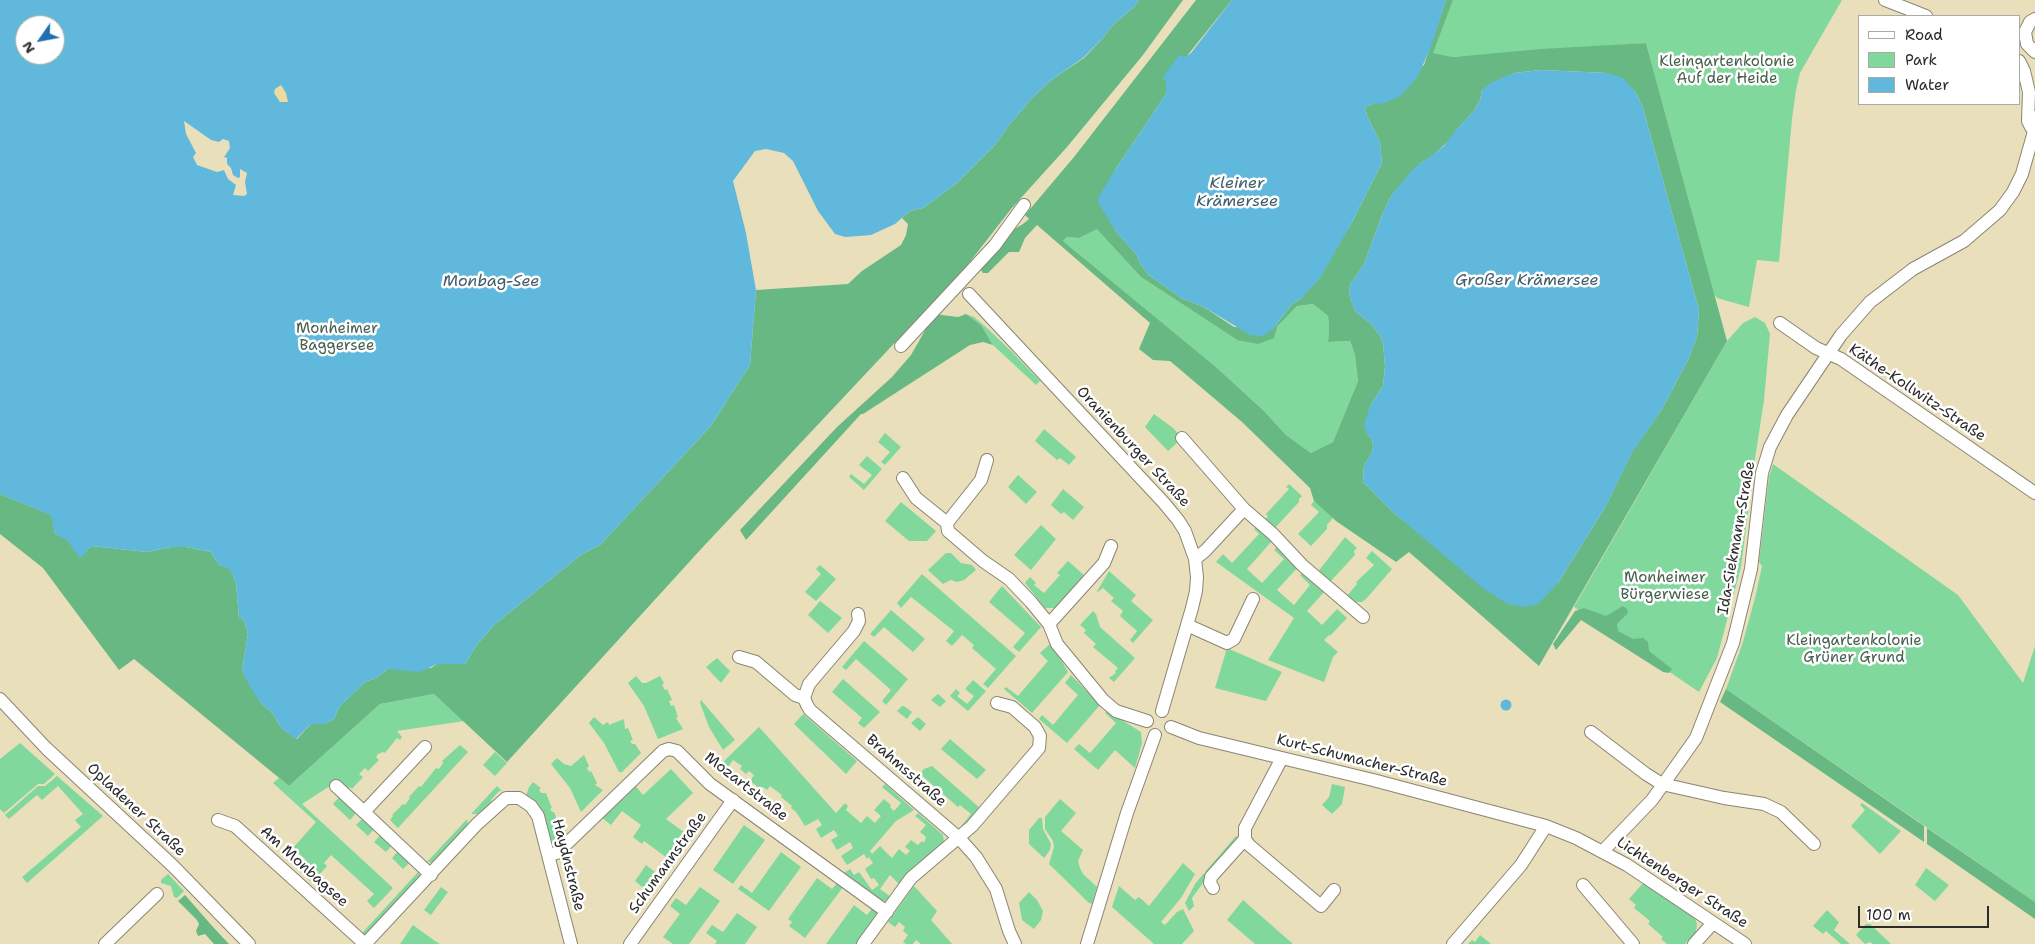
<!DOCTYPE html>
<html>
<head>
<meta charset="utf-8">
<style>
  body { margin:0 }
  #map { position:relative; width:2035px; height:944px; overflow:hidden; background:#eadfbb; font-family:"Shantell Sans",sans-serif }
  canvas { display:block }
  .legend { position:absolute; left:1858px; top:15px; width:162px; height:90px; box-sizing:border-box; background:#fff; border:1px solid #aaa; margin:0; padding:6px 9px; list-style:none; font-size:15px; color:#2b2b2b }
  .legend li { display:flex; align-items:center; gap:10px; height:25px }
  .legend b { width:25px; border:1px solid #aaa }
  .north { position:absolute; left:15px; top:15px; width:50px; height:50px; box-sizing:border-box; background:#fff; border:1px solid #aaa; border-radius:50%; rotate:237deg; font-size:14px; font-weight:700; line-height:20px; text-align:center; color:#2b2b2b }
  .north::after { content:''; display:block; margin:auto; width:18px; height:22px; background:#1f6fb2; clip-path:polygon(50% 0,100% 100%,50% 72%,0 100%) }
  .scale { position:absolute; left:1858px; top:906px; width:131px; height:22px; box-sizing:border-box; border:2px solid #2b2b2b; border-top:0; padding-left:6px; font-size:15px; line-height:18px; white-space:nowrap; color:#2b2b2b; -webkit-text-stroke:4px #fff; paint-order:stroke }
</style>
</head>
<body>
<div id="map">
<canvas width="2035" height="944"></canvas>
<ul class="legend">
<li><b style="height:6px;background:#fff"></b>Road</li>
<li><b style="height:14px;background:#81d89c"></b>Park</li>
<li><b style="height:14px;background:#60b9dd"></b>Water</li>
</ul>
<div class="north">N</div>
<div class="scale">100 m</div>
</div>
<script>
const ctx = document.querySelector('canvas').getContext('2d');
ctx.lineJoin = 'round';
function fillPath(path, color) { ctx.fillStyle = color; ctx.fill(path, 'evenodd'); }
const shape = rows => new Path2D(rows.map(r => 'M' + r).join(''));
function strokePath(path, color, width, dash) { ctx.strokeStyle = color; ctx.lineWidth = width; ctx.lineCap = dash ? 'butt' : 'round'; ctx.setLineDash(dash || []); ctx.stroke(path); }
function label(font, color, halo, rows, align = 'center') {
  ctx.font = font + ' "Shantell Sans",sans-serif'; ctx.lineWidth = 5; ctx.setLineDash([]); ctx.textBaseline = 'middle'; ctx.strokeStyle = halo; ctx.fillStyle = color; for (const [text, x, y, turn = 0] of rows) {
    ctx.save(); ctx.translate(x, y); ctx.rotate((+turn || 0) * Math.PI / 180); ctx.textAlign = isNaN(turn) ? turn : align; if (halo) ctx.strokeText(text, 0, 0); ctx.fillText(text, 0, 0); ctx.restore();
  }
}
fillPath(shape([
  [1453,0,1842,0,1800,73,1796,90,1792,119,1779,262,1757,260,1749,307,1717,298,1714,294,1646,43,1452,57,1432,53],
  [1097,228,1141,277,1237,340,1277,327,1297,306,1313,304,1328,316,1329,327,1328,342,1350,341,1355,355,1358,381,1333,442,1311,453,1286,435,1263,410,1216,367,1063,241,1067,237,1079,238],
  [966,314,974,317,987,328,1012,352,1040,381,1036,385,993,345,981,325],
  [1755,317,1765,323,1770,334,1764,400,1753,472,1741,567,1717,658,1699,692,1574,607,1727,341,1743,323],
  [1154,414,1173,428,1182,438,1168,451,1145,427],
  [1044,429,1076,457,1069,465,1060,458,1057,460,1035,441],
  [885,433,901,447,885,465,881,462,890,452,878,442],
  [867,456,882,469,864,490,849,477,851,474,864,484,872,475,859,465],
  [1773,464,1958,595,2023,683,2035,646,2035,902,1726,689,1743,642,1756,594,1762,566,1759,562,1769,477],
  [1018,475,1037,492,1026,504,1008,487],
  [1289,484,1302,496,1299,499,1299,502,1273,530,1264,521,1268,516,1266,514,1289,489,1286,487],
  [1063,489,1084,507,1073,520,1064,512,1061,514,1051,505],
  [1314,501,1333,518,1327,525,1327,529,1311,546,1298,534,1319,512,1311,505],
  [901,502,936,531,927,541,909,541,885,521],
  [1041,525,1056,539,1031,570,1014,555],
  [1257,526,1272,541,1247,569,1262,583,1284,559,1274,550,1277,547,1298,567,1277,590,1294,605,1310,585,1300,575,1303,572,1325,591,1307,611,1322,625,1337,609,1347,618,1330,636,1329,635,1324,640,1338,652,1333,657,1324,682,1268,660,1294,618,1216,562,1223,554,1232,563,1259,534,1254,529],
  [1345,537,1357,548,1354,551,1355,555,1329,583,1317,573],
  [1372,551,1392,569,1366,599,1362,602,1354,602,1346,597,1357,584,1356,582,1374,565,1366,558],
  [946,553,951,553,961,563,972,565,976,570,964,580,957,582,951,580,943,584,928,570],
  [1068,561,1084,575,1056,608,1045,608,1025,583,1030,577,1036,583,1034,585,1044,593,1060,575,1057,573],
  [820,565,836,579,816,601,805,592,821,574,816,569],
  [1109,571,1136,595,1131,601,1153,620,1133,643,1130,640,1137,631,1120,616,1123,611,1111,601,1114,598,1103,588,1096,593],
  [922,574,1016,656,988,688,983,684,996,669,972,648,974,645,962,635,952,646,946,641,954,631,911,597,901,608,897,603],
  [1002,586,1041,627,1019,652,1013,647,1025,633,989,602],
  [820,601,842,618,828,633,808,615],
  [891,610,925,639,913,652,884,627,874,637,870,634],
  [1093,611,1096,614,1100,627,1135,658,1114,682,1109,678,1116,673,1115,671,1118,668,1093,647,1096,644,1084,633,1086,630,1080,625],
  [864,641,908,679,886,705,882,701,891,690,856,659,846,670,842,667],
  [1051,643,1068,672,1032,713,1004,689,1006,687,1018,696,1048,661,1040,653],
  [1227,648,1282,672,1266,701,1215,688],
  [717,658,730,671,721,683,706,667],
  [1071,675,1100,705,1067,743,1039,719,1042,715,1053,725,1078,695,1065,683],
  [636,676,642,683,646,683,660,676,664,683,662,685,665,690,667,689,672,700,669,701,671,706,674,705,678,717,676,718,683,729,658,739,644,706,628,683],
  [843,679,880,712,864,728,858,723,862,718,832,692],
  [973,680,986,691,968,711,950,696,956,689,960,693,957,696,967,704,974,696,965,689],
  [434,694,464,721,397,731,402,737,400,740,397,738,385,753,383,752,378,754,376,757,379,760,368,771,365,768,359,774,363,777,352,789,350,787,346,791,336,782,302,804,393,888,374,908,367,901,374,894,331,855,324,863,327,866,312,883,298,869,306,860,293,848,316,822,273,783,279,778,289,786,380,704],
  [938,694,946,701,940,707,931,700],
  [701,700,735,740,723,750,709,727,700,703],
  [902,706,904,706,912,712,907,719,897,711],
  [1107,711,1141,732,1142,743,1135,768,1115,750,1098,770,1074,749,1079,744,1090,753,1116,723,1105,713],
  [803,714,857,761,846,774,794,724],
  [594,717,603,725,608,722,609,725,624,719,625,729,628,728,633,740,630,741,632,744,635,744,641,753,622,772,619,772,604,743,589,723],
  [918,717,926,724,920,731,911,723],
  [759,727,836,813,845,803,848,806,846,810,861,823,867,816,875,823,881,816,874,810,884,799,891,805,890,807,894,811,901,803,882,787,885,784,914,810,896,821,870,851,872,854,880,846,892,858,899,849,906,855,910,851,905,847,911,840,918,845,922,841,924,843,926,837,920,832,926,825,915,816,918,813,943,835,944,842,900,885,890,875,880,889,891,897,885,901,881,900,844,873,850,869,854,875,859,872,872,890,879,885,874,878,871,879,865,869,873,863,869,857,867,859,864,854,847,865,841,856,853,848,850,842,837,850,831,840,838,836,834,830,821,838,816,829,822,825,818,819,805,826,796,812,791,808,792,806,781,797,782,795,770,786,767,790,763,787,761,789,750,781,754,775,749,771,746,774,740,769,742,766,733,760,723,774,716,769],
  [950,739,986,770,977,779,941,749],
  [20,743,55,774,44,784,38,784,4,813,0,809,0,759],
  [460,745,468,752,398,828,390,820,393,816,392,815,403,804,405,805,410,798,409,797,419,786,421,787,436,768,439,769,443,763,442,761],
  [495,752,507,763,495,776,483,765],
  [584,755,589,766,587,768,589,772,591,771,597,783,595,785,603,790,581,812,570,788,551,764,557,758,564,764,571,766],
  [932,766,981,809,965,826,962,825,971,814,960,805,958,807,920,774,924,769],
  [671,769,693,793,666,819,688,835,670,860,644,841,642,844,633,837,641,825,622,811,611,825,601,817,634,784,643,795],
  [57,776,103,816,27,883,22,877,81,827,75,820,83,814,58,786,42,800,37,795,9,819,5,815,38,786,45,786],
  [533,782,541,788,539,790,541,793,546,793,552,808,550,809,552,812,554,812,558,822,557,824,559,827,561,825,569,835,559,843,552,841,526,796,529,787],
  [1332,784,1345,787,1342,804,1332,814,1322,805,1329,797],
  [497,786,502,791,499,791,491,800,492,803,481,814,471,814],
  [340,796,357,812,350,820,333,804],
  [1060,799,1076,813,1061,831,1083,850,1078,861,1080,868,1083,874,1097,887,1092,904,1089,903,1049,864,1054,847,1053,841,1045,829,1045,817],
  [1862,803,1901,831,1880,854,1851,826,1865,810,1860,805],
  [364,817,375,828,368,836,356,825],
  [1039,818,1042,818,1043,829,1051,844,1050,850,1044,858,1029,844,1029,830],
  [467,819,468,826,434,863,427,862],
  [744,825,765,840,733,884,713,870],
  [381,834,393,844,386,852,374,842],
  [1236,836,1238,838,1208,874,1205,872],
  [399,850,411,861,403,869,392,858],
  [781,852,801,867,769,911,738,889,741,885,752,893],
  [1183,863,1195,874,1181,898,1161,922,1165,925,1177,912,1183,909,1194,931,1182,944,1154,944,1112,907,1119,886,1135,900,1139,897,1149,906],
  [646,865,659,875,647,891,635,881],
  [1926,868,1949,885,1935,901,1915,885],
  [419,871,420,882,366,934,363,934,363,932],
  [1204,873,1207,876,1208,887,1203,883,1192,898,1194,906,1189,911,1185,903,1195,884],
  [168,874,184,891,177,898,174,897,171,886,161,883,161,880],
  [817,878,832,889,837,883,843,887,805,938,789,926,792,922,788,919],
  [1644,882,1694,916,1697,924,1696,933,1685,944,1667,944,1661,939,1663,937,1648,924,1650,921,1634,908,1636,905,1629,899],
  [914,886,937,911,931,920,952,944,921,944,916,940,913,944,906,944,903,942,908,935,903,931,905,927,899,922,895,927,888,922],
  [441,887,448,892,431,915,424,910],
  [700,887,720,901,689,944,673,944,663,937,680,914,670,906,676,898,686,905],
  [1029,892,1037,900,1043,911,1041,920,1034,929,1022,920,1019,903],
  [1243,900,1277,930,1293,944,1255,944,1233,925,1227,920],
  [854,905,867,915,874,906,878,912,877,916,857,944,826,944],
  [1827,910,1839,922,1834,930,1850,944,1841,944,1826,931,1823,934,1813,926],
  [737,913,757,927,745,944,715,944,717,941,706,933,712,925,723,932],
  [1866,924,1870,924,1891,944,1873,944,1870,942,1865,944,1856,935],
  [413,925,435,941,440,944,400,944],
  [1480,935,1491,944,1468,944,1472,940,1475,942]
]), '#81d89c');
fillPath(shape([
  [1139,0,1183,0,1143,55,1067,147,1011,209,965,268,702,548,507,762,434,694,380,704,289,786,134,659,119,670,43,568,0,534,0,494,52,515,55,534,92,546,147,552,171,547,186,547,211,552,219,565,230,568,236,583,239,617,244,620,248,634,242,671,261,703,273,714,282,729,297,739,311,724,324,724,333,720,340,706,365,682,376,678,388,669,431,668,437,664,465,664,476,646,494,625,582,554,600,545,710,427,750,365,756,290,848,284,862,271,901,245,906,235,908,224,902,218,910,211,923,208,957,183,995,145,1009,125,1034,96,1054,78,1084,58,1103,38,1113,25,1134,7],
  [1196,0,1232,0,1166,82,1166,94,1115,170,1114,229,1136,254,1141,265,1149,275,1181,298,1204,307,1234,327,1273,329,1292,304,1302,298,1350,226,1382,163,1380,142,1367,116,1365,107,1375,103,1424,65,1446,0,1453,0,1433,53,1453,57,1541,49,1646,43,1727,341,1539,666,1409,552,1396,562,1336,521,1314,501,1310,488,1242,422,1170,361,1153,360,1139,349,1150,323,1037,225,1025,238,1019,252,1009,252,988,273,983,273,979,267,1011,231,1023,224,1029,219,1025,215,1074,157],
  [1541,70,1607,73,1634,90,1642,105,1699,310,1697,337,1688,360,1662,409,1632,452,1607,504,1558,583,1421,534,1394,513,1363,482,1364,465,1372,453,1373,446,1372,439,1368,435,1370,406,1383,386,1385,366,1383,343,1380,336,1372,325,1355,311,1349,294,1350,285,1364,264,1382,215,1391,196,1421,163,1432,156,1452,138,1458,128,1473,112,1480,100,1482,90,1514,73],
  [1097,229,1141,277,1237,340,1258,344,1274,338,1277,327,1297,306,1313,304,1328,316,1329,327,1328,342,1350,341,1355,355,1358,381,1333,442,1311,453,1286,435,1263,410,1216,367,1063,241,1067,237,1079,238],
  [935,313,942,315,958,317,966,314,981,325,993,345,983,342,970,345,863,414,861,414,746,540,740,530,837,427,892,377,911,355],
  [1623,606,1627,609,1628,613,1617,624,1618,631,1633,639,1643,638,1648,642,1649,651,1672,669,1669,673,1663,672,1581,620,1556,650,1553,644,1575,611,1584,608,1606,616],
  [1726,689,1924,826,1924,842,1720,702],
  [1927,828,2035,902,2035,919,1927,844],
  [185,895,213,927,229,944,214,944,205,934,198,936,196,931,199,924,197,920,178,901]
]), '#68b884');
fillPath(shape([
  [281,85,286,93,288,102,280,102,274,93,275,89]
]), '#eeda9e');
fillPath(shape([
  [0,0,1139,0,1134,7,1113,25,1103,38,1083,58,1054,78,1034,96,1009,125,995,145,957,183,923,208,910,211,895,224,871,235,845,237,835,234,818,211,793,161,784,153,766,149,755,151,733,181,746,233,756,290,750,365,710,427,600,545,582,554,494,625,476,646,465,664,437,664,420,672,388,669,376,678,365,682,340,706,333,720,324,724,311,724,296,739,282,729,273,714,261,703,249,685,242,671,248,634,244,620,239,617,236,583,230,569,219,565,211,552,186,547,171,547,147,552,92,546,80,558,67,540,55,534,51,515,0,494],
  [25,25,55,25,55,55,25,55],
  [281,85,286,93,288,102,280,102,274,93,275,89],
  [184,121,211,140,219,142,223,139,229,141,230,148,224,157,227,158,227,164,231,168,233,175,238,178,240,177,240,169,247,173,245,182,247,194,244,196,233,195,236,185,228,179,224,170,217,172,197,165,193,157,196,153,186,134],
  [1232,0,1446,0,1431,47,1417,78,1399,97,1381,104,1375,103,1365,107,1367,116,1380,142,1382,163,1350,226,1320,278,1302,298,1292,304,1273,329,1263,336,1250,335,1204,307,1181,298,1149,275,1141,265,1136,254,1114,229,1097,200,1115,170,1166,94,1166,82,1163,77,1179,55,1185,57,1191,53],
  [1541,70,1607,73,1623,78,1634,90,1642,105,1699,310,1697,337,1688,360,1662,409,1632,453,1607,504,1558,583,1538,604,1523,607,1508,604,1484,589,1394,513,1363,482,1364,465,1372,453,1373,446,1372,439,1366,433,1364,425,1370,406,1383,386,1385,366,1383,343,1380,336,1372,325,1355,311,1349,294,1350,285,1364,264,1382,215,1391,196,1413,169,1444,146,1458,128,1473,112,1480,100,1482,90,1492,82,1514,73],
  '1500.5 705a5.5 5.5 0 1 1 11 0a5.5 5.5 0 1 1-11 0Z'
]), '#60b9dd');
const minor = shape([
  [1885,0,1926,16],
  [2035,19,2030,22,2025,32,2027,44,2035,52],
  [2019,61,2024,71,2029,92,2028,121,2031,127],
  [969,294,1164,503,1178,520,1185,531,1195,559,1197,577,1196,591,1192,608,1162,711],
  [1780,323,1816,348,1841,359,2035,493],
  [901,346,995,245,1024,205],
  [1182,438,1244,509,1273,534,1302,565,1363,617],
  [903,478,916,498,947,523,948,531,983,561,1009,579,1031,602,1049,624,1057,644,1103,700,1116,711,1147,721],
  [947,523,981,480,987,460],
  [1195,559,1205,551,1244,509],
  [858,614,859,621,854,631,809,684,804,698,807,705,810,710,959,838,976,857,996,889,1009,931,1015,944],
  [1049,624,1104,563,1111,546],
  [1187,625,1227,643,1234,639,1253,599],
  [739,657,756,662,795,695,804,698],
  [0,699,46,748,173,866,249,944],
  [1171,727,1199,738,1373,780,1546,826,1576,838,1627,865,1745,944],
  [1591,732,1646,774,1662,784,1724,798,1764,804,1781,812,1814,844],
  [425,747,364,812,431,875],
  [1282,758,1245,828,1245,839,1249,845,1321,906,1334,890],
  [336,786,364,812],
  [218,820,235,826,365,944],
  [1603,851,1652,800,1696,738,1733,643,1751,569,1762,473,1770,447,1787,415,1841,335,1870,302,1913,269,1964,241,2000,210,2013,192,2022,174,2033,135,2035,117],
  [549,855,557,853,663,751,669,749,677,751,710,784,887,912],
  [1583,885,1633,944],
  [1213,888,1210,883,1211,877,1245,839],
  [105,944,157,894],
  [365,944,477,824,506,798,519,798,531,806,538,816,571,944],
  [630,944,733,800],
  [863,944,911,878,972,826,1039,748,1040,736,1035,727,1012,707,997,703],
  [1087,944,1127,813,1155,735],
  [1453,944,1521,865,1546,826],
  [1694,944,1713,923]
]);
strokePath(minor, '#8a8573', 14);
strokePath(minor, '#fff', 12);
label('15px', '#455f4d', '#fff', [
  ["Kleingartenkolonie",1727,62],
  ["Auf der Heide",1727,79],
  ["Monheimer",337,329],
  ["Baggersee",337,346],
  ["Monheimer",1665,578],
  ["Bürgerwiese",1665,595],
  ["Kleingartenkolonie",1854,641],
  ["Grüner Grund",1854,658]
]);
label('15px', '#2b2b2b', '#fff', [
  ["Käthe-Kollwitz-Straße",1917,393,34],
  ["Oranienburger Straße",1133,447,47],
  ["Ida-Siekmann-Straße",1737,538,-80],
  ["Kurt-Schumacher-Straße",1362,761,14],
  ["Brahmsstraße",906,771,41],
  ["Mozartstraße",746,787,38],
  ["Opladener Straße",136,810,43],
  ["Schumannstraße",668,863,-54],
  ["Haydnstraße",568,865,76],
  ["Am Monbagsee",304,867,42],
  ["Lichtenberger Straße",1682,883,33]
]);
label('italic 16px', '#3e5d69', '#fff', [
  ["Kleiner",1237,184],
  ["Krämersee",1237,202],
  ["Großer Krämersee",1527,281],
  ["Monbag-See",491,282]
]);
</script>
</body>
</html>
